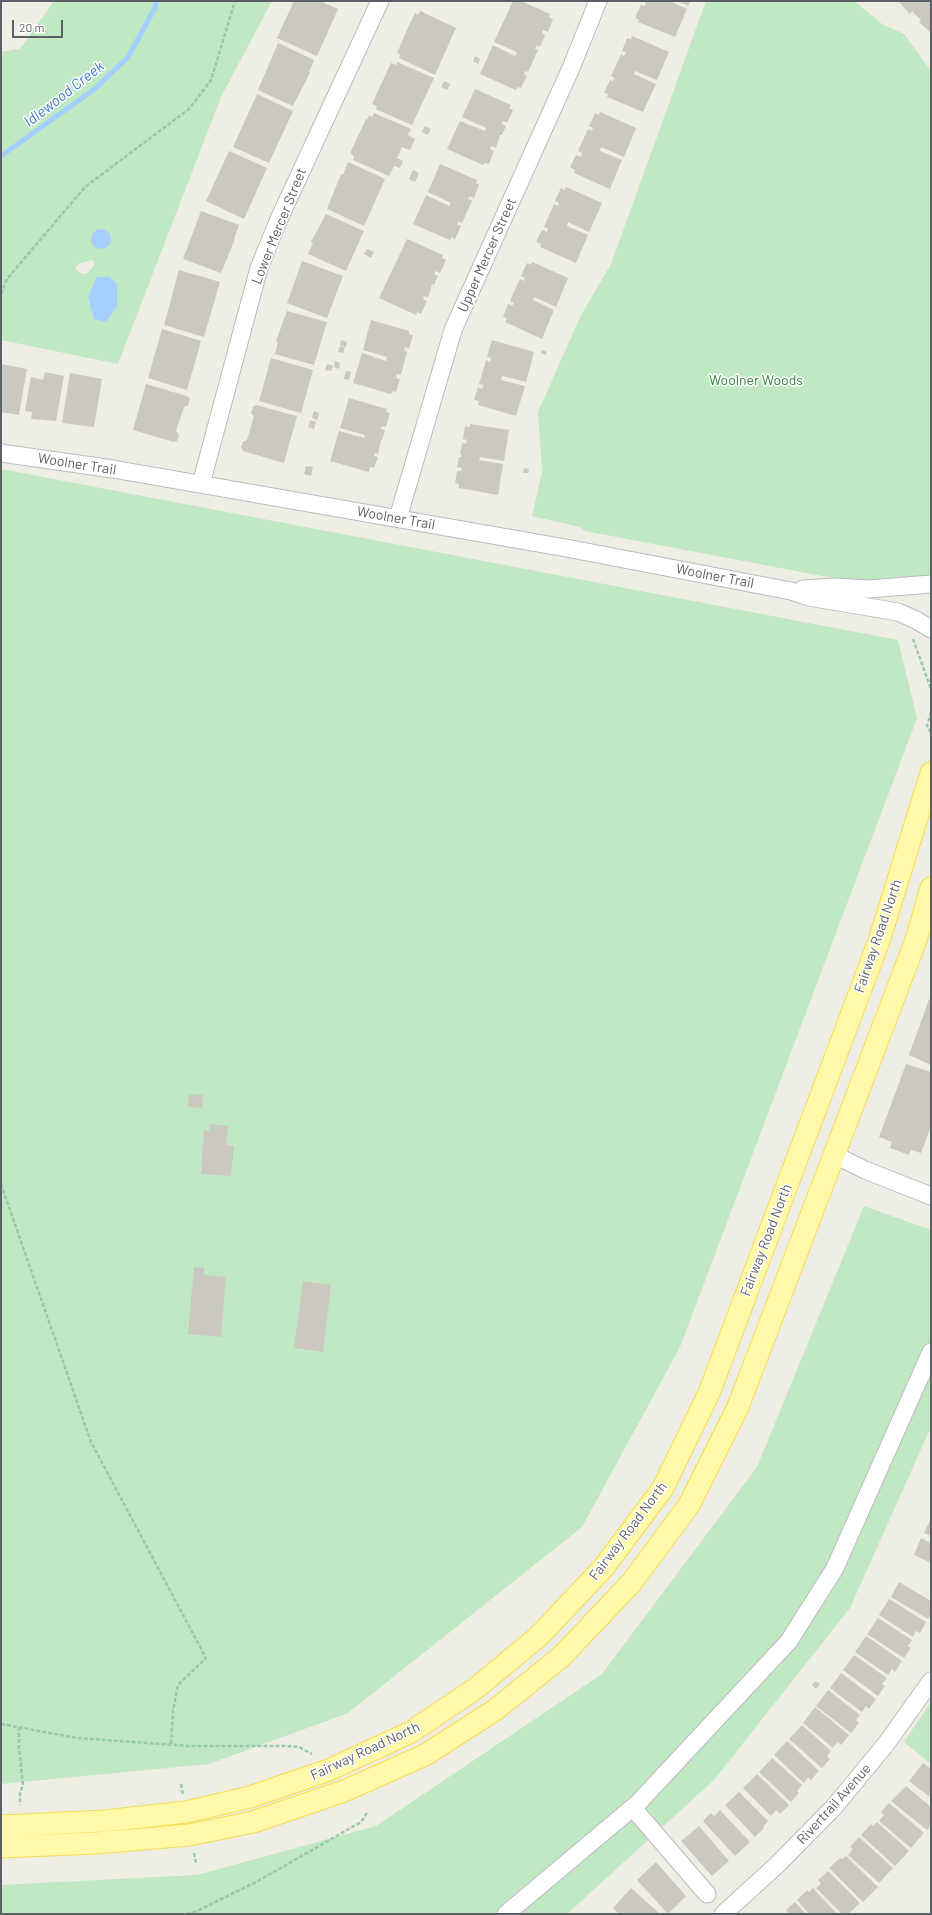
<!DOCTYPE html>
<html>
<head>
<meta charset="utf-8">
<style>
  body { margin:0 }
  #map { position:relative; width:932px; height:1915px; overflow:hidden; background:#efeee4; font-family:Barlow,sans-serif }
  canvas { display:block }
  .frame { position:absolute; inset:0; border:2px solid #5c5f65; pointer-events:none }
  .scale { position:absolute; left:12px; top:20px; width:51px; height:18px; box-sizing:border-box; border:2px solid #5c5f65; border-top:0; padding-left:5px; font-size:12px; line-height:14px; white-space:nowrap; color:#5c5f65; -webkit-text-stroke:3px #fff; paint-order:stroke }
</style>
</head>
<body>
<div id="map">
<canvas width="932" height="1915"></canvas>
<div class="frame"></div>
<div class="scale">20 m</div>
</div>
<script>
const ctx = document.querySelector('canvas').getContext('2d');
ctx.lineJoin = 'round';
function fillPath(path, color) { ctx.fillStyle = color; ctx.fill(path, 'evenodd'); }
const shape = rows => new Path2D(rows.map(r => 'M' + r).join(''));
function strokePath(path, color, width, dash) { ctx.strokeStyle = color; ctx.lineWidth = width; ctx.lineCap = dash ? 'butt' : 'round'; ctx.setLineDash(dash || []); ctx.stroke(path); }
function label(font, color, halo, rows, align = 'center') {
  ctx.font = font + ' Barlow,sans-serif'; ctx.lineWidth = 3; ctx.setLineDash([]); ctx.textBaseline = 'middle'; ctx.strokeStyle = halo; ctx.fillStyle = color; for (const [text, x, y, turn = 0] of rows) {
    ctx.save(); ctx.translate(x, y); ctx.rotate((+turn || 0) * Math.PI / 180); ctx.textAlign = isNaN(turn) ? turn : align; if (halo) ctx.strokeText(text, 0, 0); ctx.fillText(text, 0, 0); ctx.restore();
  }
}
fillPath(shape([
  [54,1,272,1,221,97,118,364,1,340,1,52,20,49],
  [102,229,108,232,109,245,107,247,98,249],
  [92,260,95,263,92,268,87,273,82,274,75,269,78,264],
  [706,1,854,1,882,24,904,34,931,71,931,585,912,593,585,531,580,527,532,516,542,472,538,412,581,315,611,264],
  [1,469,898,640,917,718,680,1347,582,1527,348,1713,209,1764,1,1784],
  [864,1206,931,1230,931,1427,850,1608,714,1780,567,1914,1,1914,1,1885,197,1875,376,1826,602,1674,757,1467],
  [931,1702,931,1764,904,1742]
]), '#bfe8c3');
fillPath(shape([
  '91 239a10 10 0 1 1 20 0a10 10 0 1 1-20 0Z',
  [97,277,109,277,117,284,117,306,106,322,94,319,88,296]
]), '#a4cfff');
strokePath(shape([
  [1,156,96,88,128,57,155,8,156,1]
]), '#a4cfff', 5);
fillPath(shape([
  [294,1,320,1,338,9,317,56,277,38],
  [513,1,521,1,550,14,549,17,553,19,548,32,543,30,542,33,545,35,541,45,539,47,537,45,535,49,538,50,528,72,525,71,524,74,527,76,521,88,518,87,516,90,480,74,493,45,515,56,517,52,494,42],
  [641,1,669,1,687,9,675,37,638,22,639,20,635,18,641,5,645,6,646,3],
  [678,1,690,1,688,6],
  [898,1,931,1,931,33,919,22,921,20,912,11,910,14],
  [420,11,456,28,435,75,399,58,400,55,397,53,410,23,415,13,418,15],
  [632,36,669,52,657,80,635,71,634,74,656,84,643,112,607,97,608,94,604,93,610,80,613,81,615,78,611,76,621,54,624,56,626,52,622,51,627,38,631,39],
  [278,43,314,60,309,72,310,73,293,106,258,90],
  [475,56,480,59,478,64,473,61],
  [397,62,434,78,412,125,376,109,377,106,372,104,391,63,396,65],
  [444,81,450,84,447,90,441,87],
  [475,89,511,105,509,108,513,110,507,123,503,121,502,124,506,126,502,135,500,135,496,148,492,146,490,149,494,151,489,164,485,163,483,165,447,149,460,121,485,131,486,128,462,117],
  [257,94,293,111,269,163,233,147],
  [600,112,636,128,624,157,601,147,600,151,622,160,610,189,574,173,575,170,570,167,576,155,581,157,582,153,578,151,588,129,592,131,593,128,589,126,595,113,599,115],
  [374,113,411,129,408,135,415,139,410,150,402,147,397,158,403,161,400,168,394,166,389,176,353,160,354,156,351,154,351,151,366,119,367,120,369,115,372,117],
  [425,126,431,129,428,135,422,132],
  [229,151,267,168,244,219,206,201],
  [348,162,385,179,364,226,327,209,341,174,343,175],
  [440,164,477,180,476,183,479,185,474,198,470,196,468,199,472,201,462,223,458,221,457,225,461,226,455,239,451,237,450,240,413,224,426,195,449,206,451,203,428,192],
  [413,170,419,173,415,182,409,179],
  [566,187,602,203,589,232,568,222,567,226,588,235,576,263,540,247,541,244,536,242,542,230,547,232,548,228,544,227,554,204,558,206,559,203,555,201,561,188,565,190],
  [201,211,239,225,234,239,235,239,221,273,183,259],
  [326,214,364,231,346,271,308,254,313,243,311,242],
  [407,239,443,255,442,258,446,260,440,273,436,271,434,274,438,276,434,285,432,284,428,298,424,296,423,299,427,301,421,314,417,312,416,315,379,298],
  [367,249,374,252,371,258,364,254],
  [302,261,343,276,327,318,287,303],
  [532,262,568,278,556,307,534,297,533,300,554,310,542,339,505,322,507,319,503,317,508,304,512,306,514,303,510,301,520,279,524,281,525,278,521,276,527,263,531,265],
  [179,270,220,282,204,337,164,325],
  [287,311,327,322,314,365,275,354,278,341,276,341],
  [371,320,409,331,409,334,413,335,409,349,405,347,404,351,407,352,401,375,397,374,396,378,400,379,396,392,392,391,391,394,353,383,362,353,386,361,387,357,363,350],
  [162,329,201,341,187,390,148,378],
  [341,340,347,342,346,347,340,345],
  [492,340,534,352,526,382,502,376,501,380,525,386,516,416,478,405,479,401,474,400,478,387,482,389,484,385,479,384,486,360,490,362,491,358,487,357],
  [340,346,345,347,343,353,338,352],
  [542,350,547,352,545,355,541,353],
  [271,358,313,370,301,413,259,401],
  [335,361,340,363,339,369,334,367],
  [1,364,27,369,19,415,1,412],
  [327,364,333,366,331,371,325,370],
  [346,371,351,372,349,380,344,379],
  [45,372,64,376,56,421,31,419,32,412,25,411,31,377,43,380],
  [70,373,102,379,94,427,62,423],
  [146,384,187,396,190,399,188,405,184,407,176,431,179,435,177,441,174,442,133,430],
  [349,398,387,409,386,412,390,413,386,427,382,426,381,429,385,430,382,440,381,440,378,454,375,453,374,456,378,457,374,468,370,467,369,472,330,461,339,431,364,438,365,435,340,428],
  [256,405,297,416,284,463,243,451,241,447,243,442,247,440,254,416,251,413,253,407],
  [314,411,319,413,317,420,312,418],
  [310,420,316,422,314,429,308,427],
  [470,424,509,430,504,461,480,457,479,460,503,464,498,495,459,488,459,484,455,483,457,471,461,471,462,468,457,467,459,457,461,457,462,454,460,454,462,443,466,444,467,440,463,439,465,426,470,427],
  [306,466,313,467,311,476,304,474],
  [524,468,529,469,528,473,523,473],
  [931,994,931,1065,909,1055],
  [906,1064,931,1072,931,1126,921,1153,911,1150,909,1155,890,1148,892,1142,879,1137],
  [189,1094,203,1095,202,1108,188,1107],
  [210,1124,228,1126,226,1145,234,1146,231,1176,201,1174,204,1130,209,1131],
  [194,1267,204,1268,204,1275,226,1277,221,1337,188,1334],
  [303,1281,331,1285,323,1352,294,1348],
  [931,1518,931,1536,924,1533],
  [921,1538,931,1543,931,1563,914,1555],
  [899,1582,931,1601,931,1614,928,1619,891,1597],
  [889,1599,926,1622,920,1633,916,1631,913,1637,879,1615],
  [878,1618,912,1640,908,1646,911,1648,904,1658,867,1634],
  [866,1636,902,1661,895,1672,892,1669,888,1675,855,1652],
  [854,1655,887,1678,882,1684,885,1686,878,1696,843,1670],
  [841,1673,876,1699,869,1709,866,1706,862,1712,830,1688],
  [815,1681,820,1684,816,1689,812,1685],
  [828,1690,860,1715,856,1720,859,1723,851,1733,816,1706],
  [815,1707,849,1735,841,1745,838,1742,833,1748,803,1723],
  [802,1725,831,1751,827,1756,830,1759,822,1768,789,1739],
  [787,1741,819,1771,811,1780,808,1777,804,1783,774,1755],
  [772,1758,802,1785,797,1791,799,1793,791,1802,759,1772],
  [923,1763,931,1769,931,1798,909,1781],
  [757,1774,789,1805,780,1814,776,1810,771,1816,743,1788],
  [906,1786,931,1807,931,1825,927,1830,891,1801],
  [739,1792,768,1821,763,1827,764,1828,755,1837,725,1805],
  [889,1803,924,1833,911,1848,879,1821,884,1815,881,1812],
  [720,1810,750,1842,735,1856,703,1821,711,1813,714,1816],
  [877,1822,909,1851,895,1866,861,1835,871,1824,873,1826],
  [699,1826,729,1861,712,1876,681,1841],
  [859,1837,893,1868,879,1883,848,1855,853,1849,850,1847],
  [846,1856,878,1887,863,1902,829,1868,840,1858,842,1859],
  [656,1862,686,1896,668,1914,637,1880],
  [828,1871,860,1903,848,1914,842,1914,816,1888,821,1884,818,1880],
  [631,1888,660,1914,619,1914,613,1908],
  [813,1888,837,1914,809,1914,797,1900,807,1890,809,1892],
  [795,1902,806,1914,789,1914,786,1910]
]), '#cac8c1');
const minor = shape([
  [1,453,113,469,566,548,791,591,809,597,898,612,916,620,931,629],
  [201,484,259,268,279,219,380,1],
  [398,518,453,330,571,68,598,1],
  [803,589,835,587,869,589,931,584],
  [835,1155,865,1170,931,1196],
  [633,1808,707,1894],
  [506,1914,638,1803,789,1641,835,1568,931,1352],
  [723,1914,777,1865,834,1807,886,1744,931,1681]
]);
const major = shape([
  [1,1826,105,1821,186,1812,250,1797,329,1770,411,1732,475,1689,539,1636,604,1567,663,1488,709,1393,879,941,931,773],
  [1,1847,97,1843,189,1835,253,1822,344,1791,425,1755,495,1710,561,1657,632,1582,689,1505,738,1407,916,940,931,888]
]);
strokePath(minor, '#b9bbc1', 19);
strokePath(major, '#f9db53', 23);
strokePath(shape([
  [1,294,7,279,85,187,189,109,211,80,235,1],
  [913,639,931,689],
  [931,712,927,726,931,733],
  [1,1184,91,1442,206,1658,178,1685,173,1711,171,1745],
  [1,1724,77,1738,190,1746,285,1746,299,1747,312,1754],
  [19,1727,19,1748,23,1785,20,1793,20,1805],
  [181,1784,183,1795],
  [194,1853,196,1863],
  [187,1914,197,1911,258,1881,361,1822,367,1813]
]), '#97caab', 2.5, [4, 2]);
strokePath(minor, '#fff', 17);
strokePath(major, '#fff9a9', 21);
label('14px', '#5c5f65', '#fff', [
  ["Lower Mercer Street",279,226,-68],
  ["Upper Mercer Street",487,255,-66],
  ["Woolner Trail",77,464,9],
  ["Woolner Trail",396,518,10],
  ["Woolner Trail",715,576,11],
  ["Fairway Road North",878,936,-71],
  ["Fairway Road North",766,1240,-69],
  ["Fairway Road North",628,1531,-53],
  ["Fairway Road North",365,1751,-25],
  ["Rivertrail Avenue",834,1804,-48]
]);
label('14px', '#2f823a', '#fff', [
  ["Woolner Woods",756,380]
]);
label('italic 15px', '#3f76ca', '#fff', [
  ["Idlewood Creek",64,94,-38]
]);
</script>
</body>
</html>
